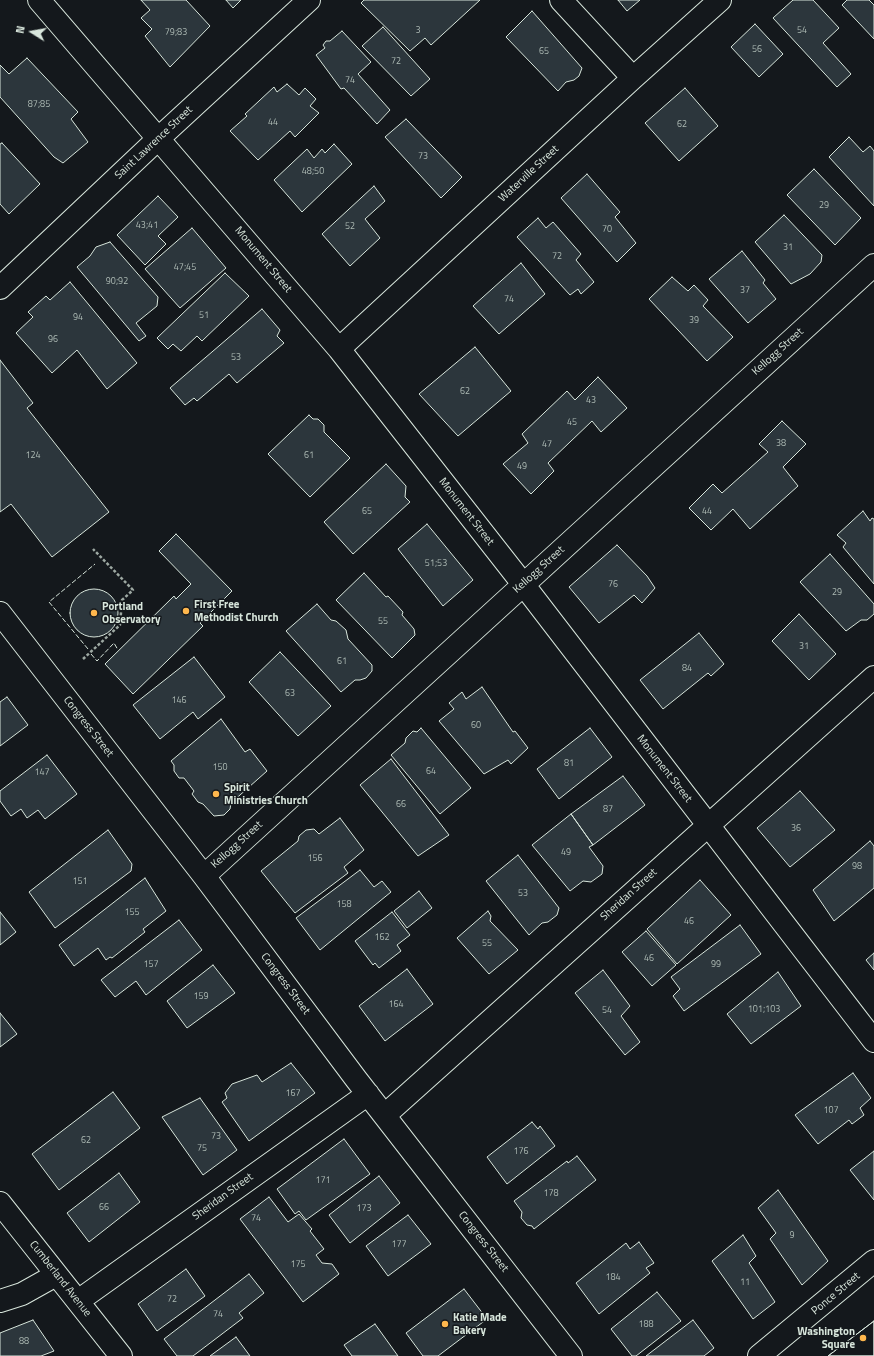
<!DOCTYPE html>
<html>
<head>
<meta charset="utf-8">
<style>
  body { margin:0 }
  #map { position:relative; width:874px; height:1356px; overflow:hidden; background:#14181c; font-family:"Titillium Web",sans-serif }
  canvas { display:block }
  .north { position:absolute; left:12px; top:12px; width:40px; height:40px; -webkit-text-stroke:3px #14181c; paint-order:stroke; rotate:281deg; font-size:11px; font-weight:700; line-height:16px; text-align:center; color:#d8e6dc }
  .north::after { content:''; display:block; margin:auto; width:14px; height:18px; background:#d8e6dc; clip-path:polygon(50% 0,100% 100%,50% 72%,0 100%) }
</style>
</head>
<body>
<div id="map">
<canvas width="874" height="1356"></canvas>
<div class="north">N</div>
</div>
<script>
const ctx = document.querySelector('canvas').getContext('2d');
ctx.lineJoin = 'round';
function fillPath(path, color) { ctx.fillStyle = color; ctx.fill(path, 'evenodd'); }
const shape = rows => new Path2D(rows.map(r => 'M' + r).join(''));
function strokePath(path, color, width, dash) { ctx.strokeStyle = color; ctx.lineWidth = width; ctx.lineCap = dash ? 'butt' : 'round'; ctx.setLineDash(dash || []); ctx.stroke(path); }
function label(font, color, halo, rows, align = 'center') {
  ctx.font = font + ' "Titillium Web",sans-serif'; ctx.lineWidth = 3; ctx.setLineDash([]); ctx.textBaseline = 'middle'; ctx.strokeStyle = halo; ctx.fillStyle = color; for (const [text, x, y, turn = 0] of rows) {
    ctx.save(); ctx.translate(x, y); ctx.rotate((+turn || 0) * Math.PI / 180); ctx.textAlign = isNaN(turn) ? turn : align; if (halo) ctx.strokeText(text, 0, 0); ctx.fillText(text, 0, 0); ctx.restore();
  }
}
const building = shape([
  [141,0,186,0,210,26,170,67,145,36,152,29,141,18,150,10,141,0],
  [226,0,241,0,233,8,226,0],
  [364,0,480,0,431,45,425,38,410,51,361,3,364,0],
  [618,0,640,0,627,11,618,0],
  [793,0,813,0,839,28,823,43,851,74,837,87,773,18,793,0],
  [847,0,869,0,874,5,874,39,842,5,847,0],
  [532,11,582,68,579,76,574,80,566,82,558,91,506,37,532,11],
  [755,24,783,54,759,77,731,47,755,24],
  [383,27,430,79,411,96,362,46,383,27],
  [342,31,371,62,358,74,390,110,377,124,344,88,341,89,316,55,325,48,323,45,326,41,330,41,342,31],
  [27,58,78,112,71,119,88,142,63,163,54,157,0,97,0,65,9,74,27,58],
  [287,84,299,95,305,88,316,99,310,106,319,113,295,137,290,131,258,160,230,131,247,116,245,114,274,87,277,92,287,84],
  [685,88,718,126,679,161,645,123,685,88],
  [406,119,462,177,441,198,385,137,406,119],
  [849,137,863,152,870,146,874,151,874,206,829,157,849,137],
  [2,143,40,184,9,214,0,204,0,144,2,143],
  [334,144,352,164,302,212,274,180,307,149,314,158,322,149,325,153,334,144],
  [814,169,861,218,835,245,787,195,814,169],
  [587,174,620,212,615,217,636,243,617,262,561,198,587,174],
  [374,186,385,201,365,219,380,238,350,266,322,234,374,186],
  [158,196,178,217,158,236,166,244,145,265,117,235,158,196],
  [784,215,822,255,821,262,810,274,791,284,755,242,784,215],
  [538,218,546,228,553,222,581,254,576,260,594,282,581,294,578,289,570,295,517,237,538,218],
  [192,228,226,268,180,308,145,269,192,228],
  [110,242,158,297,157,306,136,323,146,336,139,341,77,267,90,256,96,247,110,242],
  [742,251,765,280,763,283,776,299,748,323,709,279,742,251],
  [521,263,545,294,499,334,473,306,521,263],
  [225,273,249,296,202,341,197,336,181,351,173,344,168,349,157,338,225,273],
  [672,277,688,291,694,285,708,300,703,306,733,337,707,361,649,299,672,277],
  [70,282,137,363,107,389,77,350,52,373,16,333,33,317,28,312,46,296,50,300,70,282],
  [262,309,280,330,277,336,284,343,237,383,229,374,197,401,194,398,185,405,170,388,262,309],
  [475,347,511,391,458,436,419,394,475,347],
  [0,360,33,403,27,408,109,512,52,557,11,504,0,512,0,360],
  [598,377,627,408,601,432,592,421,548,463,554,471,531,494,503,464,528,443,522,434,567,391,575,400,598,377],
  [309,415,313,419,318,419,324,425,324,432,350,458,310,497,268,454,309,415],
  [782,421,806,444,783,467,798,486,750,529,733,509,711,530,689,508,713,484,722,493,768,452,759,444,782,421],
  [386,464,406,486,405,497,410,502,353,554,324,522,386,464],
  [863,511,870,521,872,518,874,519,874,584,843,547,846,543,837,535,863,511],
  [427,524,473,580,443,606,398,549,427,524],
  [176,534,232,591,200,623,203,626,133,694,105,664,174,596,176,599,191,584,159,551,176,534],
  [617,545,647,576,655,588,642,603,634,595,599,623,569,587,617,545],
  [830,554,874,604,874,614,867,620,861,620,846,631,800,582,830,554],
  [364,573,386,597,388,596,403,612,402,615,414,629,415,635,392,658,336,600,364,573],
  '70 613a24 24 0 1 1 48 0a24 24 0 1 1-48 0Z',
  [317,604,331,620,336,621,346,630,348,639,372,665,372,671,366,678,360,680,355,680,341,692,286,631,317,604],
  [799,614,836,654,809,680,772,641,799,614],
  [699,633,724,664,711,676,708,673,663,709,640,680,699,633],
  [280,652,331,706,298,736,249,682,280,652],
  [194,657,225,697,198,719,193,712,160,739,133,705,194,657],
  [482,687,513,732,515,731,528,748,511,764,508,760,484,774,439,721,454,709,449,703,462,692,466,699,482,687],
  [7,697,28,725,0,746,0,702,7,697],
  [221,719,245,752,250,749,267,771,231,803,230,809,224,815,214,816,203,804,198,802,192,794,194,791,184,778,179,778,174,771,174,765,171,761,221,719],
  [421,728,471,788,440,814,391,755,405,743,406,738,413,731,417,732,421,728],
  [590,728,612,757,559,799,537,769,590,728],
  [47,755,77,794,45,819,38,810,27,818,21,809,11,816,0,801,0,791,47,755],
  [391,759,449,835,418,856,360,785,391,759],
  [623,776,645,805,593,845,571,814,623,776],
  [800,791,835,830,790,867,757,828,800,791],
  [571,814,593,845,589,847,603,866,602,874,591,882,583,881,570,891,532,845,571,814],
  [340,818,364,850,344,867,348,873,295,913,261,871,298,841,299,836,306,830,314,829,319,834,340,818],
  [108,830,132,864,131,871,55,928,29,892,108,830],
  [870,841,874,846,874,888,834,921,813,890,870,841],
  [518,855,559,908,557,915,548,922,542,923,529,935,486,881,518,855],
  [360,870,374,887,382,881,391,892,320,950,296,918,360,870],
  [145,878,166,911,143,929,145,932,112,958,110,957,106,960,98,948,74,966,59,945,145,878],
  [700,880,731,915,677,964,647,929,700,880],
  [419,891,432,908,407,928,394,911,419,891],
  [488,911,491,916,490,921,518,950,489,974,457,938,488,911],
  [0,912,16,932,0,945,0,912],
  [392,912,410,935,397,945,401,951,379,968,375,963,373,965,355,941,392,912],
  [179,920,202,950,146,995,136,981,115,997,101,980,179,920],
  [740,925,761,954,684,1011,673,996,680,989,671,977,740,925],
  [646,931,676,965,652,986,622,952,646,931],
  [874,953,874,970,866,960,874,953],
  [213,965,235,993,187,1028,167,1001,213,965],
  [407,969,433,1004,385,1041,359,1006,407,969],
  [603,970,630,1006,621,1016,640,1042,625,1055,575,993,603,970],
  [778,972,801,1006,751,1044,727,1014,778,972],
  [0,1013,17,1034,0,1047,0,1013],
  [291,1063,315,1093,249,1141,222,1102,227,1098,225,1093,232,1084,257,1075,262,1082,291,1063],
  [853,1073,871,1098,860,1108,864,1115,852,1124,849,1120,818,1144,795,1115,853,1073],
  [113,1092,140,1128,59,1190,32,1154,113,1092],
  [200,1098,237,1150,203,1175,162,1117,200,1098],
  [532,1122,538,1129,540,1126,555,1146,507,1184,487,1157,532,1122],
  [344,1139,370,1174,306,1220,299,1211,295,1214,277,1189,344,1139],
  [874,1151,874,1200,850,1170,874,1151],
  [577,1156,596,1180,534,1229,532,1226,527,1225,521,1218,522,1212,514,1201,567,1161,568,1163,577,1156],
  [119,1173,140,1202,89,1242,67,1213,119,1173],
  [379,1176,400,1203,350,1243,329,1215,379,1176],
  [778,1190,828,1261,802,1285,770,1239,776,1233,758,1208,778,1190],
  [269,1197,288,1222,299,1214,312,1229,310,1231,324,1249,316,1255,322,1263,332,1264,339,1274,303,1302,240,1219,269,1197],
  [408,1215,431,1244,388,1276,366,1246,408,1215],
  [743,1235,756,1256,749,1263,775,1302,753,1319,712,1261,743,1235],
  [639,1242,654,1263,646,1268,650,1273,599,1314,576,1283,626,1243,630,1249,639,1242],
  [186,1269,205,1296,157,1331,138,1304,186,1269],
  [249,1274,264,1293,239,1313,243,1318,193,1356,177,1356,164,1339,249,1274],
  [464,1289,487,1319,438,1356,423,1356,406,1333,464,1289],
  [657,1292,681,1321,636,1356,632,1356,611,1329,657,1292],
  [33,1320,54,1351,41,1356,0,1356,0,1333,33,1320],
  [693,1320,714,1348,704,1356,646,1356,693,1320],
  [874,1321,874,1356,828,1356,874,1321],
  [874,1321,874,1356,828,1356,874,1321],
  [375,1324,398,1356,352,1356,344,1345,375,1324],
  [236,1337,250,1356,210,1356,236,1337]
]);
fillPath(building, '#2c363c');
strokePath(building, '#d8e6dc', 1);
const minor = shape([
  [39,0,339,349,523,584,874,1041],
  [561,0,633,78],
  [0,288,159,138,309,0],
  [339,349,633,78,720,0],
  [0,613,204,876,356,1079,571,1356],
  [204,876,874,265],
  [385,1115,874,677],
  [0,1203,121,1356],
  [0,1301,22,1294,56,1275],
  [78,1301,368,1094],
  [759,1356,874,1261]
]);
strokePath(minor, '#d8e6dc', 24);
strokePath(shape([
  [83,659,120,625,122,600,133,590,93,549]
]), '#9da8a2', 2.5, [3, 2]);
strokePath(minor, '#14181c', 22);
strokePath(shape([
  [88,649,49,602,95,564],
  [91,654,97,661,114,643,118,650]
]), '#d8e6dc', 1, [5, 2]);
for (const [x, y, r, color] of [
  [186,611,4,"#ffb74d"],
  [94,613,4,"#ffb74d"],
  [216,794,4,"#ffb74d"],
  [445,1324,4,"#ffb74d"],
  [863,1338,4,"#ffb74d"]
]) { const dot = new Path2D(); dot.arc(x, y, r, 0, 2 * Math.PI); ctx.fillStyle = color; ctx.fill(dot); strokePath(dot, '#14181c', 1.5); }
label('9px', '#adbab4', null, [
  ["3",418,31],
  ["54",802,31],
  ["79;83",176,33],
  ["56",757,50],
  ["65",544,52],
  ["72",396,62],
  ["74",350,81],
  ["87;85",39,105],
  ["44",273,123],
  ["62",682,125],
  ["73",423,157],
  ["48;50",313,172],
  ["29",824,206],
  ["43;41",147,226],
  ["52",350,227],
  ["70",607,230],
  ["31",788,248],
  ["72",557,257],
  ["47;45",185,268],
  ["90;92",117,282],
  ["37",745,291],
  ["74",509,300],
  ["51",204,316],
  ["94",78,318],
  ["39",694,321],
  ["96",53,340],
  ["53",236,358],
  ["62",465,392],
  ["43",591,401],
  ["45",572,423],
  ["38",781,444],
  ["47",547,445],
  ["124",33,456],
  ["61",309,456],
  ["49",522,467],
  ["65",367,512],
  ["44",707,512],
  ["51;53",436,564],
  ["76",613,585],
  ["29",837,593],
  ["55",383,622],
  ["31",804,647],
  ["61",342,662],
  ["84",687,669],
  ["63",290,694],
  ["146",179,701],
  ["60",476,726],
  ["81",569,764],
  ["150",220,768],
  ["64",431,772],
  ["147",42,773],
  ["66",401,805],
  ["87",608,810],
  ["36",796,829],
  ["49",566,853],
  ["156",315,859],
  ["98",857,867],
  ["151",80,882],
  ["53",523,894],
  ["158",344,905],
  ["155",132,913],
  ["46",689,922],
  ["162",382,938],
  ["55",487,944],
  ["46",649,959],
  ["157",151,965],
  ["99",716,965],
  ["159",201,997],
  ["164",396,1005],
  ["101;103",764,1010],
  ["54",607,1011],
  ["167",293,1094],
  ["107",831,1111],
  ["73",216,1137],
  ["62",86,1141],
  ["75",202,1149],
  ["176",521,1152],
  ["171",323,1181],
  ["178",551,1194],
  ["66",104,1208],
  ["173",364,1209],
  ["74",256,1219],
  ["9",792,1236],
  ["177",399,1245],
  ["175",298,1265],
  ["184",613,1278],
  ["11",745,1283],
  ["72",172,1300],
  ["74",218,1315],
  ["188",646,1325],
  ["88",24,1342]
]);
label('11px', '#d8e6dc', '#14181c', [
  ["Saint Lawrence Street",154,143,-43],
  ["Waterville Street",529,174,-43],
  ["Monument Street",263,260,50],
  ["Kellogg Street",778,352,-42],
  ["Monument Street",466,512,52],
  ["Kellogg Street",539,570,-42],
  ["Congress Street",88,727,52],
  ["Monument Street",664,769,52],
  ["Kellogg Street",237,845,-42],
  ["Sheridan Street",629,895,-42],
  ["Congress Street",285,984,53],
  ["Sheridan Street",223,1197,-36],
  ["Congress Street",483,1242,52],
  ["Cumberland Avenue",60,1279,52],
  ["Ponce Street",836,1294,-40]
]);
label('bold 11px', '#d8e6dc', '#14181c', [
  ["First Free",194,605],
  ["Methodist Church",194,618],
  ["Portland",102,607],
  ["Observatory",102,620],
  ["Spirit",224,788],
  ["Ministries Church",224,801],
  ["Katie Made",453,1318],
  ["Bakery",453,1331],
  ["Washington",855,1332,"right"],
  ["Square",855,1345,"right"]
], 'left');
</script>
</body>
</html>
